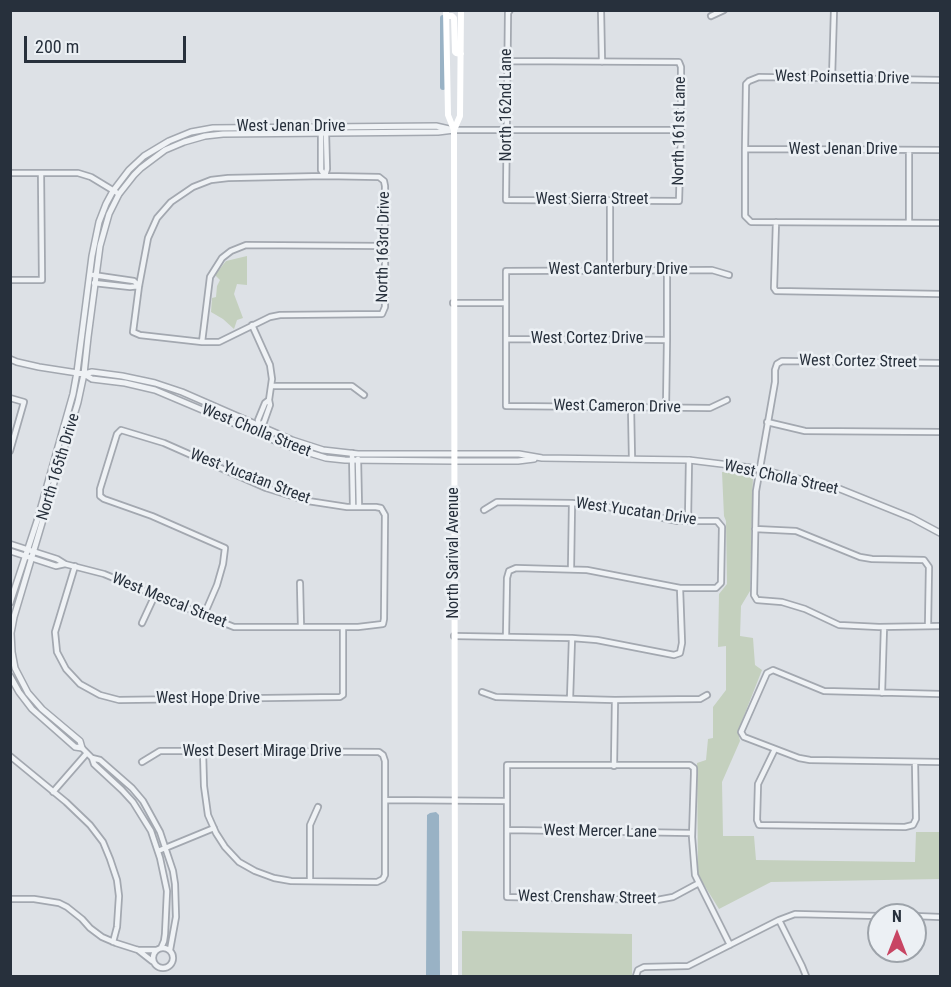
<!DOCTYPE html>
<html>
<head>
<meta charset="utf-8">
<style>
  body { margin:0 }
  #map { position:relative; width:951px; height:987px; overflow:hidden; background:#dde1e6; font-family:"Roboto Condensed",sans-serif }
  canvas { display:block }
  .frame { position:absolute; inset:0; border:12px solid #27303c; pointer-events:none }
  .north { position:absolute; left:867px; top:903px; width:60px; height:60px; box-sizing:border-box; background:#ecf0f4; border:2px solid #9da3aa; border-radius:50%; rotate:0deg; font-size:16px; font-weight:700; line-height:24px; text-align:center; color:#27303c }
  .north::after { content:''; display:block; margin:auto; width:21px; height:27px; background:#c84563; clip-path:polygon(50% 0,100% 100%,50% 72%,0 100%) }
  .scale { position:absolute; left:24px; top:36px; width:162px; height:27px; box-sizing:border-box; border:3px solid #27303c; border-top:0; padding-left:8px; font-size:18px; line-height:21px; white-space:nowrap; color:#27303c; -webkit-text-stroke:4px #ecf0f4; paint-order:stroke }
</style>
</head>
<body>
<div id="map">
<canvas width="951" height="987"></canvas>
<div class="frame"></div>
<div class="north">N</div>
<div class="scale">200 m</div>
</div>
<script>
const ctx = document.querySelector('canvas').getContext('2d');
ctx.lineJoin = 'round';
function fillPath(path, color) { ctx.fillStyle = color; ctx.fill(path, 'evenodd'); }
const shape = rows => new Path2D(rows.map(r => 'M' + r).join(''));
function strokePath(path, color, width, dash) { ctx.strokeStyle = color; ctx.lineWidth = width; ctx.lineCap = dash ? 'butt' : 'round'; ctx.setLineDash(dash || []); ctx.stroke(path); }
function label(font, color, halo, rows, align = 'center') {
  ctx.font = font + ' "Roboto Condensed",sans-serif'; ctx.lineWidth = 5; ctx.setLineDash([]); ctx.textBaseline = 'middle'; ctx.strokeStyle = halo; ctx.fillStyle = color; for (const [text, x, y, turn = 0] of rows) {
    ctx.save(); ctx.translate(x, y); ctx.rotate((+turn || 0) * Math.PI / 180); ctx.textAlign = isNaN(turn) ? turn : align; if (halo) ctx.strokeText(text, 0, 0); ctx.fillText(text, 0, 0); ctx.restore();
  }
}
fillPath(shape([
  [247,256,247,285,237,284,234,294,243,318,237,320,234,329,223,319,211,312,212,298,216,297,217,286,220,280,215,275,226,261],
  [722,472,753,474,750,591,741,606,740,636,753,638,755,665,762,670,738,731,740,741,722,782,723,836,754,836,756,860,915,862,916,832,940,832,940,879,771,882,719,909,698,875,697,763,706,760,708,739,713,738,713,707,726,690,726,646,718,647,719,594,727,584,726,521,724,516],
  [462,931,632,934,632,976,462,976]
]), '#c4d0be');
fillPath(shape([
  [436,812,439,815,440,976,426,976,427,815,430,813]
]), '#99b2c5');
strokePath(shape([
  [443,87,443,18]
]), '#99b2c5', 6);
const minor = shape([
  [601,10,602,62],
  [711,16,724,10],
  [507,61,679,62,681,67,681,130,679,201,506,200,508,13,510,10],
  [832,78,834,10],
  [940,80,759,77,749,81,746,84,745,149,745,216,751,222,940,223],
  [454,130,681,130],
  [321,132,321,170,325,176],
  [745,149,940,150],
  [10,173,78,173,91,177,119,194],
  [325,176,379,177,384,181,385,186,385,307,382,314,280,315,270,317,219,342,202,342,140,335,133,332,139,286,148,238,157,218,171,202,193,187,211,180,228,178,325,176],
  [325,176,327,169,326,132],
  [610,200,610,270],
  [776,222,774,288,776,291,940,294],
  [909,223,909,150],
  [93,275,134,281,139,286],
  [10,280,42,280,41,173],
  [94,283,130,287,139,286],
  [453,303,506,303],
  [252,325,270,365,272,379,269,400,270,405,264,422,259,426,256,432],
  [506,339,667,340],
  [202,342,210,277,222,258,231,251,246,245,385,246],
  [940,363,782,361,777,364,775,370,775,382,756,491,754,595,757,600,782,602,805,609,839,625,879,627,940,626],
  [272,386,352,386,364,395],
  [10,398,24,402,10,451],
  [727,400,710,408,506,406,506,271,712,270,729,275],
  [631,407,632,459],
  [666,408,667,340,667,269],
  [767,422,805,431,940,432],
  [259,426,258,420,265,403,269,400],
  [352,453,353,507],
  [358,459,359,507],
  [484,510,497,502,572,503,603,506,678,521,717,521,722,527,721,583,716,588,680,588,587,570,516,568,509,571,507,578,506,637],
  [688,520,689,460],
  [755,529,796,531,860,557,872,559,924,560,929,567,928,626],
  [10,544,57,559,65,564,104,574,155,595,204,615,234,627,358,627,383,624,384,619,385,515,381,508,376,507,347,507,308,501,266,488,164,443,121,430,117,434,100,489,100,496,104,499,152,516,225,548,223,564,217,585,204,615],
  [10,551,56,566,65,564],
  [75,566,55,632,57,652,66,669,80,684,100,695,119,700,340,697,343,695,343,627],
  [571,569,572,503],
  [300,583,301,627],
  [142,623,155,595],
  [454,636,572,638,597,640,674,655,680,653,682,643,680,588],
  [482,692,496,697,615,700,700,699,707,695],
  [882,693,884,627],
  [940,694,824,691,773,670,767,673,741,732,744,737,799,758,810,760,940,762],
  [570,699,572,638],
  [82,748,92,758,94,764,122,790,133,802,151,831,160,858,167,891,165,934,164,941,161,948],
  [775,749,758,784,757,820,759,825,905,827,913,825,916,819,915,762],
  [10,756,66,802,90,825,103,842,110,859,117,880,119,896,117,927,113,942],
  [92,758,100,760,132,788,143,801,160,832,173,871,175,884,176,917,170,950],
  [142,762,160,751,203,751,379,752,383,755,385,761,385,875,383,879,377,882,291,881,274,878,255,871,239,862,225,847,216,833,208,815,204,786,203,751],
  [614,766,615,700],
  [53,792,87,753],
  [385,800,507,801],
  [507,830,692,833],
  [158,851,214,828],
  [310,881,310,825,318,807],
  [699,883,673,897,657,900,507,897,507,765,690,765,694,768,694,774,692,837,695,875,730,945],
  [10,899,34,899,59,903,67,907,82,919,90,928,102,937,116,943,138,950,156,950],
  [915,916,940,917],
  [779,920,802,966,806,976],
  '153 958a10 10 0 1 1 20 0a10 10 0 1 1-20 0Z',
  [138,950,152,961],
  [636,976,638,970,644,967,688,966,779,920,795,914,879,916]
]);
const tertiary = shape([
  [10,359,17,362,39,367,84,374,92,372,122,376,155,383,182,392,292,440,323,450,358,454,519,454,542,458,689,460,754,468,840,489,912,518,940,533],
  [84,374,92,379,125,383,155,390,290,447,326,458,345,460,454,461,518,461,534,459],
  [10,603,37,521,73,394,77,372,92,256,99,222,106,204,113,191,129,170,144,156,169,141,191,132,213,128,436,126,449,129],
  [10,676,19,692,32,709,75,747,82,748],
  [82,748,80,741,42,709,28,693,15,668,12,652,11,633,14,617,78,402,84,374,88,337,100,246,109,214,119,194,134,175,141,168,165,150,184,142,205,136,223,134,438,132,454,130]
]);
strokePath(minor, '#a3a8b0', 8);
strokePath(tertiary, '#a3a8b0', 8);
strokePath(minor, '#eff2f5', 4.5);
strokePath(tertiary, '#eff2f5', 5);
strokePath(shape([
  [446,10,448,115,454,130,455,976],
  [446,16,452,16,454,18,455,52,456,53,461,54],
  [454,130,460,116,461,10]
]), '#fff', 6);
label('16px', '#27303c', '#ecf0f4', [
  ["West Poinsettia Drive",842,78,1],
  ["North 162nd Lane",507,105,-90],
  ["West Jenan Drive",291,127],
  ["North 161st Lane",680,131,-89],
  ["West Jenan Drive",843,150],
  ["West Sierra Street",592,200],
  ["North 163rd Drive",384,247,-89],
  ["West Canterbury Drive",618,270],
  ["West Cortez Drive",587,339],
  ["West Cortez Street",858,362,1],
  ["West Cameron Drive",617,407,1],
  ["West Cholla Street",256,431,22],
  ["North 165th Drive",59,467,-73],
  ["West Yucatan Street",250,477,21],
  ["West Cholla Street",781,478,12],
  ["West Yucatan Drive",636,512,8],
  ["North Sarival Avenue",454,553,-90],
  ["West Mescal Street",169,601,22],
  ["West Hope Drive",208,699],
  ["West Desert Mirage Drive",262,752],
  ["West Mercer Lane",600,832,1],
  ["West Crenshaw Street",587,898,1]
]);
</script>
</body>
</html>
